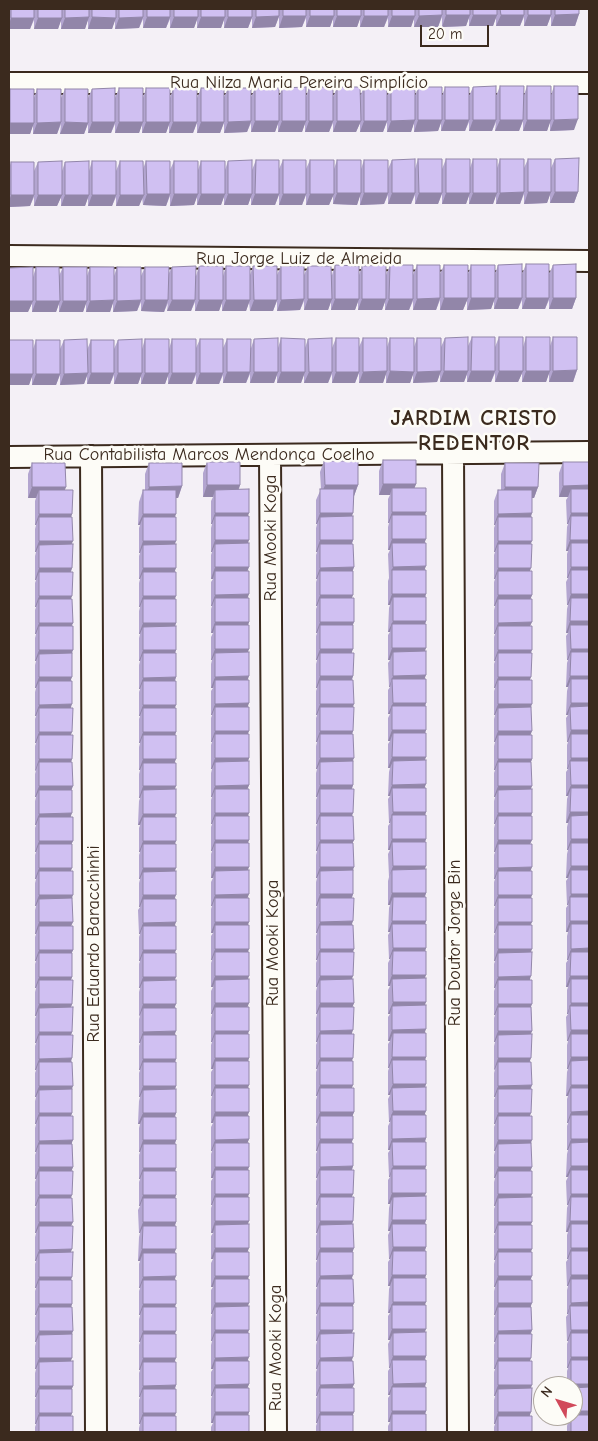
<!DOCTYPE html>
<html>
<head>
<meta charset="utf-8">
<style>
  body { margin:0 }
  #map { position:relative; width:598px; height:1441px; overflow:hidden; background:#f4f0f6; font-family:"Comic Neue",sans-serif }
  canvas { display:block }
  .frame { position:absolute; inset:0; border:10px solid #3b2a1e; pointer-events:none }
  .north { position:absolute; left:533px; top:1376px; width:50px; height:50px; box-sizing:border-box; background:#fdfcf7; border:1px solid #afa8a0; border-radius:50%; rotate:309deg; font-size:14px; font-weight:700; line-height:20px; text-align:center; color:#3b2a1e }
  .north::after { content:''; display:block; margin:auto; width:18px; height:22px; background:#d1495b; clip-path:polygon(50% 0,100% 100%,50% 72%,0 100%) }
  .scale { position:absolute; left:420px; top:25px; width:69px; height:22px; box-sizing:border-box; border:2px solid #3b2a1e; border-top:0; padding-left:6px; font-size:15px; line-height:18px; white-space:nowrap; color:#3b2a1e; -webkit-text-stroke:4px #fdfcf7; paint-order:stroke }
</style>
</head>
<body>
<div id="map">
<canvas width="598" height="1441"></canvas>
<div class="frame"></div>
<div class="north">N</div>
<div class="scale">20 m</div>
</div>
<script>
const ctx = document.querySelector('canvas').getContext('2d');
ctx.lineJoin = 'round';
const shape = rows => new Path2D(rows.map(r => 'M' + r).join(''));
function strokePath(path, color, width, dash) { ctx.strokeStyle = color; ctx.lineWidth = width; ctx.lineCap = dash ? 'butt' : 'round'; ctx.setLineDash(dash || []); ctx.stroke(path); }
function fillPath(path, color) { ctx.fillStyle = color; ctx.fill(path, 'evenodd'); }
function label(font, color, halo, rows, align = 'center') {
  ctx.font = font + ' "Comic Neue",sans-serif'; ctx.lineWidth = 5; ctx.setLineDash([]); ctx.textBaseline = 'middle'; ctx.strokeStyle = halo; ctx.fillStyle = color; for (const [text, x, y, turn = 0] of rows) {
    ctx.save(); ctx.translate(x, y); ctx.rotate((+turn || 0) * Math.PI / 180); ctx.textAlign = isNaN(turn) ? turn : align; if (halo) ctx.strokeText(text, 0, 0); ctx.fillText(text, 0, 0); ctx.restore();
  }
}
const minor = shape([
  [9,83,589,83],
  [9,256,589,261],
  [453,453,458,1432],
  [270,455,276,1432],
  [91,456,96,1432],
  [9,457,589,452]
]);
strokePath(minor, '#3b2a1e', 24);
strokePath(minor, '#fdfcf7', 20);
fillPath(shape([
  [9,9,579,9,579,14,575,26,551,26,551,16,547,26,524,26,524,17,520,26,496,26,496,17,493,26,469,26,469,17,466,26,442,27,442,17,438,27,414,27,414,18,411,27,388,27,388,18,384,27,360,27,360,18,357,27,333,27,333,18,330,27,306,27,306,18,302,27,279,28,279,17,275,27,252,28,252,18,248,28,224,28,224,19,221,28,197,28,197,19,194,28,170,28,170,19,166,28,143,28,143,19,139,28,115,29,115,19,112,29,88,29,88,19,85,29,61,29,61,19,58,29,34,29,34,20,30,29,9,29],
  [500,86,524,95,527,86,551,95,554,86,574,130,550,131,550,121,547,131,523,131,523,121,519,131,495,131,496,122,492,131,469,131,469,122,465,131,441,131,441,122,438,131,414,132,414,122,411,132,387,132,387,122,383,132,360,132,360,123,356,132,333,132,333,123,329,132,305,132,305,123,302,132,278,132,278,123,275,132,251,132,251,123,247,132,224,133,224,123,220,133,197,133,197,123,193,133,169,133,169,124,166,133,142,133,142,124,139,133,115,133,115,124,111,133,88,133,88,124,84,134,60,134,61,124,57,134,33,134,33,124,30,134,9,134,9,92,10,89,34,98,37,89,61,98,65,89,88,98,92,89,115,98,119,88,143,98,146,88,170,98,173,88,197,98,201,88,224,97,228,88,251,97,255,88,279,97,282,88,306,97,309,87,333,97,337,87,360,96,364,87,387,96,391,87,415,96,418,87,442,96,445,87,469,96,473,87,496,96],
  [418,159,442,169,446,159,470,168,473,159,497,168,500,159,524,168,528,159,551,168,555,159,578,192,574,203,550,203,550,194,547,203,524,204,524,194,520,204,496,204,496,194,493,204,469,204,469,195,466,204,442,204,442,194,438,204,415,204,415,195,411,204,388,204,388,195,384,204,360,205,360,195,357,205,333,204,333,195,329,205,306,205,306,195,302,205,279,205,279,195,275,205,251,205,251,196,248,205,224,205,224,196,221,205,197,205,197,196,194,205,170,206,170,196,166,206,143,205,142,197,139,206,116,206,116,197,112,206,88,206,88,197,85,206,61,206,61,197,57,206,34,206,34,197,30,206,9,207,9,168,11,162,34,171,38,162,62,171,65,162,89,171,92,161,116,171,120,161,143,169,146,161,170,170,174,161,198,170,201,161,225,170,228,161,252,170,256,160,279,169,283,160,306,169,310,160,334,169,337,160,361,169,364,160,388,169,392,160,415,169],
  [526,264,549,274,553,265,576,298,572,309,549,309,549,300,545,309,522,309,522,300,518,309,494,309,494,300,491,309,467,310,467,300,463,310,440,310,440,300,436,310,413,310,413,301,409,310,385,310,385,301,382,310,358,310,358,301,355,310,331,310,331,301,328,310,304,310,304,301,300,310,277,311,277,301,273,311,250,311,249,302,246,311,222,311,222,302,219,311,195,311,195,302,191,311,167,311,168,303,164,312,141,311,141,302,137,311,113,312,113,302,110,312,86,312,86,302,83,312,59,312,59,303,56,312,32,312,32,303,28,312,33,277,36,267,59,276,63,267,87,276,90,267,114,276,117,267,141,276,145,267,168,275,172,267,196,276,199,266,223,276,226,266,250,275,253,266,277,275,281,266,304,275,308,266,332,275,335,265,359,275,362,266,386,275,390,265,413,275,417,265,440,274,444,265,468,274,471,265,495,274,498,265,522,274],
  [472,337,495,347,499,337,523,347,526,337,550,346,553,337,577,370,573,382,549,382,549,372,546,382,522,382,522,373,518,382,495,382,495,373,491,382,467,382,467,374,464,382,440,382,440,373,437,382,413,383,413,373,410,383,386,383,386,373,383,383,359,383,359,373,355,383,332,383,332,374,328,383,304,383,304,374,301,383,277,383,277,374,274,383,250,383,250,374,246,383,223,383,223,375,219,384,196,384,196,375,192,384,168,384,168,375,165,384,141,384,141,375,138,384,114,384,114,375,110,384,87,384,87,375,84,384,60,385,60,375,56,385,32,385,32,375,29,385,9,385,9,340,33,349,36,340,60,349,64,340,87,350,91,340,114,349,118,340,142,349,145,339,169,349,172,339,196,348,200,339,223,348,227,339,251,348,254,339,278,348,281,338,305,348,308,339,332,348,336,338,359,347,363,338,387,347,390,338,414,347,417,338,441,347,445,338,468,346],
  [383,460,416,484,414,488,425,515,425,570,426,621,425,624,425,679,426,730,425,733,425,788,426,812,425,815,426,839,425,842,425,869,426,893,425,897,426,921,425,924,426,948,425,951,425,1033,426,1057,425,1060,426,1084,425,1087,425,1115,426,1138,425,1142,426,1166,425,1169,425,1196,426,1220,425,1224,426,1247,425,1251,426,1275,425,1278,425,1332,426,1356,425,1360,426,1383,425,1387,426,1411,425,1414,426,1432,388,1432,388,1426,390,1422,388,1422,388,1398,390,1395,388,1395,388,1371,390,1368,389,1368,388,1344,390,1340,388,1340,388,1316,390,1313,388,1313,389,1289,390,1286,388,1286,388,1262,390,1259,389,1259,388,1235,390,1231,388,1231,389,1208,390,1204,388,1204,388,1180,390,1177,389,1177,388,1153,390,1150,388,1150,388,1126,390,1122,389,1122,388,1099,390,1095,388,1095,388,1071,389,1068,388,1068,388,1044,390,1041,388,1041,388,1017,390,1014,388,1014,388,990,390,986,388,986,388,963,390,959,389,959,388,935,390,932,388,932,389,908,390,905,388,905,388,881,389,877,388,854,390,850,388,850,388,826,390,823,389,823,388,799,390,796,388,796,389,772,390,768,388,768,388,744,390,741,388,741,388,718,390,714,388,714,388,690,390,687,389,687,388,663,390,660,388,660,388,635,390,632,388,632,389,608,390,605,388,605,388,581,389,578,388,554,390,550,388,550,388,527,389,523,388,523,388,499,390,495,379,495,379,471],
  [324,461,358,485,354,496,352,516,353,540,352,544,354,567,352,571,352,653,353,676,352,680,352,707,353,731,352,734,353,785,352,789,352,816,354,840,352,843,354,867,352,870,353,894,352,898,352,925,354,949,352,952,352,979,354,1003,352,1007,352,1088,354,1112,352,1116,352,1143,353,1166,352,1170,352,1197,353,1221,352,1224,352,1279,353,1330,352,1333,352,1361,354,1384,352,1388,352,1415,353,1432,316,1432,316,1426,317,1423,316,1423,316,1399,317,1396,316,1396,316,1372,317,1369,316,1369,316,1345,317,1341,316,1341,316,1317,317,1314,316,1314,316,1290,317,1287,316,1287,316,1263,317,1260,316,1260,316,1236,317,1233,316,1233,316,1209,317,1205,316,1205,316,1181,317,1178,316,1178,316,1154,317,1151,316,1151,316,1127,317,1123,316,1123,316,1100,317,1096,316,1096,316,1072,317,1069,316,1069,316,1045,317,1042,316,1042,316,1018,317,1014,316,1014,316,991,317,987,316,987,316,963,317,960,316,960,316,936,317,933,316,933,316,909,317,906,316,906,316,882,317,878,316,878,316,855,317,851,316,851,316,827,317,824,316,824,316,800,317,797,316,797,316,773,317,769,316,769,316,746,317,742,316,742,316,718,317,715,316,715,316,691,317,688,316,688,316,664,317,660,316,660,316,636,317,633,316,633,316,609,317,606,316,606,316,582,317,579,316,579,316,555,317,552,316,552,316,528,317,524,316,524,316,500,321,489,320,472],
  [207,462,240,485,239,489,247,516,247,598,249,622,248,625,249,649,247,652,248,734,249,758,248,761,249,785,247,789,247,816,249,840,247,843,247,1007,249,1058,248,1061,247,1088,249,1139,247,1143,248,1361,249,1384,247,1388,249,1412,248,1415,249,1432,211,1432,211,1427,213,1423,211,1423,211,1399,212,1396,211,1396,211,1372,213,1369,211,1369,211,1345,212,1341,211,1341,211,1318,212,1314,211,1314,211,1290,213,1287,211,1287,211,1263,213,1259,211,1259,211,1236,213,1233,211,1233,211,1208,212,1205,211,1205,211,1181,213,1178,211,1178,211,1154,212,1151,211,1151,211,1127,213,1123,211,1123,211,1100,212,1096,211,1096,211,1072,213,1069,211,1069,211,1045,212,1042,211,1042,211,1018,212,1014,211,1014,211,991,213,987,211,987,211,963,212,960,211,960,211,936,213,933,211,933,211,909,212,906,211,906,211,882,213,878,211,878,211,854,212,851,211,851,211,827,212,824,211,824,211,800,212,797,211,797,211,773,212,769,211,769,211,745,212,742,211,742,211,718,212,715,211,715,211,691,213,688,211,688,211,664,212,660,211,660,211,637,213,633,211,633,211,609,212,606,211,606,211,582,213,579,211,579,211,555,212,552,211,552,211,528,212,524,211,524,211,501,213,497,203,497,203,473],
  [563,462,589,462,589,1432,567,1432,567,1426,568,1422,567,1422,567,1416,573,1416,573,1386,567,1386,567,1371,568,1368,567,1368,567,1344,568,1341,567,1341,566,1317,568,1314,567,1314,567,1290,568,1286,567,1286,566,1262,568,1259,567,1259,567,1235,568,1232,566,1232,567,1208,568,1205,567,1205,566,1181,568,1177,566,1177,567,1154,568,1150,567,1150,567,1126,568,1123,567,1123,567,1099,568,1096,566,1096,567,1072,568,1069,567,1069,567,1045,568,1041,567,1041,566,1017,568,1014,567,1014,567,990,568,987,566,987,566,963,568,960,567,960,567,936,568,932,566,932,566,908,568,905,567,905,566,881,568,878,566,878,567,854,568,850,567,850,567,827,568,823,566,823,567,799,568,796,566,796,566,772,568,769,567,769,567,745,568,742,567,742,566,718,568,715,566,715,567,691,568,687,566,687,567,663,568,660,567,660,566,636,568,633,566,633,567,609,568,605,567,605,566,582,568,578,567,578,567,554,568,551,566,551,567,527,568,524,567,524,566,500,568,497,559,497,559,473],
  [32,463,64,490,72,514,71,517,72,568,71,572,71,599,73,623,71,626,71,735,72,759,71,762,71,926,73,950,71,953,72,977,71,980,72,1004,71,1007,72,1032,71,1035,72,1113,71,1116,73,1167,71,1171,71,1280,72,1304,71,1307,71,1361,73,1386,71,1389,72,1413,71,1416,73,1432,35,1432,35,1427,36,1424,35,1424,35,1400,36,1397,35,1397,35,1373,36,1369,35,1369,35,1346,36,1342,35,1342,35,1318,36,1315,35,1315,35,1291,36,1288,35,1288,35,1264,36,1261,35,1261,35,1237,36,1233,35,1233,35,1209,36,1206,35,1206,35,1182,36,1179,35,1179,35,1155,36,1152,35,1152,35,1128,36,1124,35,1124,35,1101,36,1097,35,1097,35,1073,36,1070,35,1070,35,1046,36,1043,35,1043,35,1019,36,1016,35,1016,35,992,36,988,35,988,35,964,36,961,35,961,35,937,36,934,35,934,35,910,36,906,35,906,35,883,36,879,35,879,35,855,36,852,35,852,35,828,36,825,35,825,35,801,36,797,35,797,35,774,36,770,35,771,35,746,36,743,35,743,35,719,36,716,35,716,35,692,36,688,35,688,35,665,36,661,35,661,35,638,36,634,35,634,35,610,36,607,35,607,35,583,36,580,35,580,35,556,36,552,35,552,35,529,36,525,35,525,35,501,36,498,28,498,28,474],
  [149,463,182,486,178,498,176,498,175,517,175,599,176,623,175,626,176,650,175,653,176,677,175,681,175,708,176,732,175,735,175,1035,176,1059,175,1062,176,1086,175,1089,176,1113,175,1117,176,1140,175,1144,176,1168,175,1171,176,1195,175,1198,176,1222,175,1226,175,1362,176,1385,175,1389,175,1416,176,1432,139,1432,139,1428,140,1424,139,1424,139,1400,140,1397,139,1397,139,1373,140,1370,139,1370,139,1345,140,1342,139,1342,139,1319,140,1315,139,1315,139,1291,140,1288,139,1288,139,1264,140,1261,138,1261,139,1237,140,1233,139,1233,138,1210,140,1206,139,1206,139,1182,140,1179,139,1179,139,1155,140,1152,139,1152,139,1128,140,1124,138,1124,139,1101,140,1097,139,1097,139,1073,140,1070,139,1070,139,1046,140,1043,139,1043,139,1019,140,1015,139,1016,139,992,140,988,139,988,139,964,140,961,139,961,139,937,140,934,139,934,138,910,140,907,139,907,139,883,140,879,139,879,139,855,140,852,139,852,139,828,140,825,138,825,139,801,140,798,139,798,139,774,140,770,139,770,139,747,140,743,139,743,139,719,140,716,139,716,139,692,140,689,139,689,139,665,140,661,139,661,139,638,140,634,139,634,139,611,140,607,139,607,139,583,140,579,139,579,139,556,140,553,139,553,139,528,140,525,138,525,139,502,143,490,145,490,145,474],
  [505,463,538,487,534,498,532,498,530,544,530,571,532,595,530,599,530,735,532,759,531,762,530,789,532,813,531,816,530,844,530,980,532,1031,530,1034,530,1171,532,1222,530,1225,530,1280,532,1330,530,1334,530,1416,532,1432,494,1432,494,1427,495,1424,494,1424,494,1400,495,1396,494,1396,494,1372,495,1369,494,1369,494,1345,495,1342,494,1342,494,1318,495,1315,494,1315,494,1291,495,1287,494,1287,494,1264,495,1260,494,1260,494,1236,495,1233,494,1233,494,1209,495,1206,494,1206,494,1182,495,1178,494,1178,494,1155,495,1151,494,1151,494,1127,495,1124,494,1124,494,1100,495,1097,494,1097,494,1073,495,1069,494,1070,494,1046,495,1042,494,1042,494,1018,495,1015,494,1015,494,991,495,988,494,988,494,964,495,961,494,961,494,936,495,933,494,933,494,910,495,906,494,906,494,882,495,879,494,879,494,855,495,852,494,852,494,828,495,824,494,824,494,801,495,797,494,797,494,773,495,770,494,770,494,746,495,742,494,742,494,719,495,715,494,715,494,691,495,688,494,688,494,664,495,661,494,661,494,637,495,634,494,634,494,610,495,606,494,606,494,582,495,579,494,579,494,555,495,552,494,552,494,528,495,525,494,525,494,501,498,490,501,490,501,474]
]), '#b3a5d0');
fillPath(shape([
  [579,14,575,26,551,26,555,15],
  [442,15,438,27,414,27,419,16],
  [446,15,470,15,466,26,442,27],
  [473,15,497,15,493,26,469,26],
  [501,15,524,15,520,26,496,26],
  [528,15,551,15,547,26,524,26],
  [279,16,275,27,252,28,256,17],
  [283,16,306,16,302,27,279,28],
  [310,16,334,16,330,27,306,27],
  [337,16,361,16,357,27,333,27],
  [364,16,388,16,384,27,360,27],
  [392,16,415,16,411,27,388,27],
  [89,17,85,29,61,29,65,18],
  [92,17,116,18,112,29,88,29],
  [143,17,139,28,115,29,119,18],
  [147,17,170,17,166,28,143,28],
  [174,17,198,17,194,28,170,28],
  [201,17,225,17,221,28,197,28],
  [228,17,252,17,248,28,224,28],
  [11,18,34,18,30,29,9,29,9,24],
  [38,18,62,18,58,29,34,29],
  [578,119,574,130,550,131,554,120],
  [415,120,411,132,387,132,391,121],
  [418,120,442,120,438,131,414,132],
  [445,120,469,120,465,131,441,131],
  [473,120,496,120,492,131,469,131],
  [500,120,523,120,519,131,495,131],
  [527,120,551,120,547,131,523,131],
  [251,121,247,132,224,133,228,122],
  [255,121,279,121,275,132,251,132],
  [282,121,306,121,302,132,278,132],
  [309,121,333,121,329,132,305,132],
  [337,121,361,121,356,132,333,132],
  [364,121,387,121,383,132,360,132],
  [61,122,57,134,33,134,37,123],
  [65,122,88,123,84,134,60,134],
  [92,122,115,122,111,133,88,133],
  [119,122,143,122,139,133,115,133],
  [146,122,170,122,166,133,142,133],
  [173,122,197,122,193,133,169,133],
  [201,122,224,122,220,133,197,133],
  [10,123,34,123,30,134,9,134,9,126],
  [524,192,520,204,496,204,500,193],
  [528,192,551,192,547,203,524,204],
  [555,192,578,192,574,203,550,203],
  [337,193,361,193,357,205,333,204],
  [364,193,388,193,384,204,360,205],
  [392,193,415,193,411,204,388,204],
  [419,193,442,193,438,204,415,204],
  [446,193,470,193,466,204,442,204],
  [473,193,497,193,493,204,469,204],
  [147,194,170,194,166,206,143,205],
  [174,194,198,194,194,205,170,206],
  [201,194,225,194,221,205,197,205],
  [228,194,252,194,248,205,224,205],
  [255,194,279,194,275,205,251,205],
  [283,194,306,194,302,205,279,205],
  [310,194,334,194,329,205,306,205],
  [11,195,34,195,30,206,9,207,9,201],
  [38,195,62,195,57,206,34,206],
  [65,195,89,195,85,206,61,206],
  [92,195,116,195,112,206,88,206],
  [120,195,144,195,139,206,116,206],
  [440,298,436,310,413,310,417,299],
  [444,298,468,298,463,310,440,310],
  [471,298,495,298,491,309,467,310],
  [498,298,522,298,518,309,494,309],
  [526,298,549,298,545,309,522,309],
  [553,298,576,298,572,309,549,309],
  [304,299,300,310,277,311,281,300],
  [308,299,332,299,328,310,304,310],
  [335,299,359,299,355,310,331,310],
  [362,299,386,299,382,310,358,310],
  [389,299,413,299,409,310,385,310],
  [114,300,110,312,86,312,90,301],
  [141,300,137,311,113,312,117,301],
  [145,300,168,300,164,312,141,311],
  [172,300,195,300,191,311,167,311],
  [199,300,223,300,219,311,195,311],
  [226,300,250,300,246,311,222,311],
  [254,300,277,300,273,311,250,311],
  [9,301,33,301,28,312,9,312],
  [36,301,60,301,56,312,32,312],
  [63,301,87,301,83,312,59,312],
  [577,370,573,382,549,382,553,371],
  [387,371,383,383,359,383,363,372],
  [390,371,414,372,410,383,386,383],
  [441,371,437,382,413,383,417,372],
  [444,371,468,371,464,382,440,382],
  [471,371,495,371,491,382,467,382],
  [499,371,523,371,518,382,495,382],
  [526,371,550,371,546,382,522,382],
  [227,372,250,372,246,383,223,383],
  [254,372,278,372,274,383,250,383],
  [281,372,305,372,301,383,277,383],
  [309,372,332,372,328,383,304,383],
  [336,372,359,372,355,383,332,383],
  [88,373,84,384,60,385,64,374],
  [91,373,114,373,110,384,87,384],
  [118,373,142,373,138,384,114,384],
  [145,373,169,373,165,384,141,384],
  [172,373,196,373,192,384,168,384],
  [200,373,223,373,219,384,196,384],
  [9,374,33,374,29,385,9,385],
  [36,374,60,374,56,385,32,385],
  [383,484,416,484,412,495,392,488,390,495,379,495],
  [207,485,240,485,236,496,215,490,213,497,203,497],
  [325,485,358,485,354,496,321,496],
  [589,485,589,496,571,489,568,497,559,497,563,486],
  [182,486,178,498,145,498,149,487],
  [32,487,66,487,62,498,39,490,36,498,28,498],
  [505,487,538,487,534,498,501,498],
  [392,512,426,512,422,523,392,515,389,523,388,523],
  [215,513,249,513,245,524,215,516,212,524,211,524],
  [320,513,353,513,349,524,320,517,317,524,316,524],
  [532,513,528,525,498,517,495,525,494,525,498,514],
  [571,513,589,513,589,524,571,516,568,524,567,524],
  [39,514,72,514,68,525,39,517,36,525,35,525],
  [143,514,176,514,172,525,143,517,140,525,138,525],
  [392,539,426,539,422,550,392,543,390,550,388,550],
  [215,540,249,540,245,552,215,544,212,552,211,552],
  [320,540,353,540,349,551,320,544,317,552,316,552],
  [570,540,589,540,589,551,571,543,568,551,566,551],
  [39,541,73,541,68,552,39,545,36,552,35,552],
  [143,541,176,541,172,552,143,545,140,553,139,553],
  [498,541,532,541,527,552,498,544,495,552,494,552],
  [426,566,422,577,392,570,389,578,393,567],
  [215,567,249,567,245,578,215,571,213,579,211,579],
  [354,567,350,579,320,571,317,579,316,579,320,568],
  [571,567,589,567,589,578,571,570,568,578,567,578],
  [39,568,72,568,68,579,39,572,36,580,35,580],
  [143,568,176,568,172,579,143,572,140,579,139,579],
  [498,568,531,568,527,579,498,571,495,579,494,579],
  [249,594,245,606,215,598,212,606,211,606,215,595],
  [392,594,426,594,422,605,393,597,390,605,388,605],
  [571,594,589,594,589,605,571,598,568,605,567,605],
  [320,595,353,595,349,606,320,598,317,606,316,606],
  [498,595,532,595,528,606,498,599,495,606,494,606],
  [39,596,72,596,68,607,39,599,36,607,35,607],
  [143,596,176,596,172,607,143,599,140,607,139,607],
  [393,621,426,621,422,632,392,624,390,632,388,632],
  [570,621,589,621,589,632,570,625,568,633,566,633],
  [215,622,249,622,245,633,215,625,213,633,211,633],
  [320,622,354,622,350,633,320,625,317,633,316,633],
  [532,622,527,633,498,626,495,634,494,634,498,623],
  [39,623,73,623,68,634,39,626,36,634,35,634],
  [143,623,176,623,172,634,143,627,140,634,139,634],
  [392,648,426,648,422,659,393,652,390,660,388,660],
  [215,649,249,649,245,660,215,653,212,660,211,660],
  [320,649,353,649,349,660,320,653,317,660,316,660],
  [571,649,589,649,589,660,571,652,568,660,567,660],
  [39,650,73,650,69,661,39,654,36,661,35,661],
  [143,650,176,650,172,661,143,653,140,661,139,661],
  [498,650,532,650,528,661,498,653,495,661,494,661],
  [426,675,422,686,392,679,390,687,389,687,393,676],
  [249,676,245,688,215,680,213,688,211,688,215,677],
  [320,676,353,676,349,687,320,680,317,688,316,688],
  [570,676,589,676,589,687,571,679,568,687,566,687],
  [39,677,72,677,68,688,39,681,36,688,35,688],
  [176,677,172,689,143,681,140,689,139,689,143,678],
  [498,677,531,677,527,688,498,680,495,688,494,688],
  [249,703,245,715,215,707,212,715,211,715,215,704],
  [393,703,426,703,422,714,392,706,390,714,388,714],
  [571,703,589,703,589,714,570,707,568,715,566,715],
  [72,704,68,716,39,708,36,716,35,716,39,705],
  [320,704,354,704,350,715,320,707,317,715,316,715],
  [498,704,532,704,528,715,498,708,495,715,494,715],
  [143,705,176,705,172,716,143,708,140,716,139,716],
  [392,730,426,730,422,741,393,733,390,741,388,741],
  [571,730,589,730,589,741,571,734,568,742,567,742],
  [215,731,249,731,245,742,215,734,212,742,211,742],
  [320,731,353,731,349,742,320,734,317,742,316,742],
  [498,731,532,731,528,742,498,735,495,742,494,742],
  [39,732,72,732,68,743,39,735,36,743,35,743],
  [143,732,176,732,172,743,143,735,140,743,139,743],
  [392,757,426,757,422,768,393,761,390,768,388,768],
  [215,758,249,758,245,769,215,762,212,769,211,769],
  [320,758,354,758,349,769,320,762,317,769,316,769],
  [571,758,589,758,589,769,570,761,568,769,567,769],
  [39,759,72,759,68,770,39,762,36,770,35,771],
  [143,759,176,759,172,770,143,763,140,770,139,770],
  [498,759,532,759,528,770,498,762,495,770,494,770],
  [426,784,422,795,392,788,390,796,388,796,392,785],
  [249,785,245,796,215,789,212,797,211,797,215,786],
  [320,785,353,785,349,796,320,789,317,797,316,797],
  [571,785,589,785,589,796,571,788,568,796,566,796],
  [39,786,73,786,69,797,39,790,36,797,35,797],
  [143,786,176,786,172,797,143,790,140,798,139,798],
  [498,786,532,786,528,797,498,790,495,797,494,797],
  [393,812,426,812,422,823,392,815,390,823,389,823],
  [570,812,589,812,589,823,571,816,568,823,566,823],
  [72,813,68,824,39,817,36,825,35,825,39,814],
  [215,813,249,813,245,824,215,816,212,824,211,824],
  [320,813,353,813,349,824,320,816,317,824,316,824],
  [498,813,532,813,528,824,498,816,495,824,494,824],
  [143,814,176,814,172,825,143,817,140,825,138,825],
  [392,839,426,839,422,850,392,842,390,850,388,850],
  [571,839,589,839,589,850,571,843,568,850,567,850],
  [215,840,249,840,245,851,215,843,212,851,211,851],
  [320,840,354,840,349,851,320,843,317,851,316,851],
  [498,840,532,840,527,851,498,844,495,852,494,852],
  [39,841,73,841,68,852,39,844,36,852,35,852],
  [143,841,176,841,172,852,143,844,140,852,139,852],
  [393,866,426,866,422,877,392,870,389,877],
  [571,866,589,866,589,878,571,870,568,878,566,878],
  [215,867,249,867,245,878,215,871,213,878,211,878],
  [320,867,354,867,350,878,320,871,317,878,316,878],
  [532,867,528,878,498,871,495,879,494,879,498,868],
  [39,868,72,868,68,879,39,871,36,879,35,879],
  [143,868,176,868,172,879,143,872,140,879,139,879],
  [392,893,426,893,422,904,393,897,390,905,388,905],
  [249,894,245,905,215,898,212,906,211,906,215,895],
  [320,894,353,894,349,905,320,898,317,906,316,906],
  [571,894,589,894,589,905,570,897,568,905,567,905],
  [39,895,73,895,69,906,39,899,36,906,35,906],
  [143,895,176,895,172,906,143,899,140,907,139,907],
  [498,895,532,895,528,906,498,898,495,906,494,906],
  [353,921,349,933,320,925,317,933,316,933,320,922],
  [392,921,426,921,422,932,392,924,390,932,388,932],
  [570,921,589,921,589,932,571,924,568,932,566,932],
  [39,922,73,922,68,933,39,926,36,934,35,934],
  [176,922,172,934,143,926,140,934,139,934,143,923],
  [215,922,249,922,245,933,215,925,213,933,211,933],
  [498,922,532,922,527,933,498,925,495,933,494,933],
  [393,948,426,948,422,959,393,951,390,959,389,959],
  [589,948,589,959,571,952,568,960,567,960,571,949],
  [215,949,249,949,245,960,215,952,212,960,211,960],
  [320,949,354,949,350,960,320,952,317,960,316,960],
  [498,949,532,949,528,960,498,953,495,961,494,961],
  [39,950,73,950,69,961,39,953,36,961,35,961],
  [143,950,176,950,172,961,143,953,140,961,139,961],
  [392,975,426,975,422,986,392,979,390,986,388,986],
  [215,976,249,976,245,987,215,980,213,987,211,987],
  [320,976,353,976,349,987,320,980,317,987,316,987],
  [531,976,527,988,498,980,495,988,494,988,498,977],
  [570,976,589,976,589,987,571,979,568,987,566,987],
  [39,977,72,977,68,988,39,980,36,988,35,988],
  [143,977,176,977,172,988,143,981,140,988,139,988],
  [393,1002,426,1002,422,1013,392,1006,390,1014,388,1014],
  [215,1003,249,1003,245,1014,215,1007,212,1014,211,1014],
  [320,1003,354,1003,350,1014,320,1007,317,1014,316,1014],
  [571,1003,589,1003,589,1014,570,1006,568,1014,567,1014],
  [39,1004,72,1004,68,1015,39,1008,36,1016,35,1016],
  [143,1004,176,1004,172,1015,143,1008,140,1015,139,1016],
  [498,1004,532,1004,528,1015,498,1007,495,1015,494,1015],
  [426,1029,422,1041,393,1033,390,1041,388,1041,392,1030],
  [353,1030,349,1042,320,1034,317,1042,316,1042,320,1031],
  [571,1030,589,1030,589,1041,571,1034,568,1041,567,1041],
  [176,1031,172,1043,143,1035,140,1043,139,1043,143,1032],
  [215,1031,249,1031,245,1042,215,1034,212,1042,211,1042],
  [498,1031,532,1031,528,1042,498,1035,495,1042,494,1042],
  [39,1032,72,1032,68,1043,39,1035,36,1043,35,1043],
  [392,1057,426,1057,422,1068,392,1060,389,1068,388,1068],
  [571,1057,589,1057,589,1068,571,1061,568,1069,567,1069],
  [72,1058,68,1070,39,1062,36,1070,35,1070,39,1059],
  [215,1058,249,1058,245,1069,215,1061,213,1069,211,1069],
  [320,1058,353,1058,349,1069,320,1061,317,1069,316,1069],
  [498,1058,531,1058,527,1069,498,1062,495,1069,494,1070],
  [143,1059,176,1059,172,1070,143,1062,140,1070,139,1070],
  [393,1084,426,1084,422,1095,392,1088,390,1095,388,1095],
  [215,1085,249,1085,245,1096,215,1088,212,1096,211,1096],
  [320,1085,353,1085,349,1096,320,1088,317,1096,316,1096],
  [532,1085,528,1097,498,1089,495,1097,494,1097,498,1086],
  [571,1085,589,1085,589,1096,571,1088,568,1096,566,1096],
  [39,1086,73,1086,69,1097,39,1090,36,1097,35,1097],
  [143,1086,176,1086,172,1097,143,1090,140,1097,139,1097],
  [393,1111,426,1111,422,1122,392,1115,390,1122,389,1122],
  [589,1111,589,1123,571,1115,568,1123,567,1123,571,1112],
  [215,1112,249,1112,245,1123,215,1116,213,1123,211,1123],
  [320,1112,354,1112,350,1123,320,1116,317,1123,316,1123],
  [39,1113,72,1113,68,1124,39,1116,36,1124,35,1124],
  [143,1113,176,1113,172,1124,143,1117,140,1124,138,1124],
  [498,1113,531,1113,527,1124,498,1116,495,1124,494,1124],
  [426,1138,422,1150,392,1142,390,1150,388,1150,392,1139],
  [249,1139,245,1150,215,1143,212,1151,211,1151,215,1140],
  [320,1139,353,1139,349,1150,320,1143,317,1151,316,1151],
  [571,1139,589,1139,589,1150,571,1143,568,1150,567,1150],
  [73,1140,68,1152,39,1144,36,1152,35,1152,39,1141],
  [143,1140,176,1140,172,1151,143,1144,140,1152,139,1152],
  [498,1140,532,1140,528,1151,498,1144,495,1151,494,1151],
  [353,1166,349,1178,320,1170,317,1178,316,1178,320,1167],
  [393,1166,426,1166,422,1177,392,1169,390,1177,389,1177],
  [571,1166,589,1166,589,1177,571,1170,568,1177,566,1177],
  [39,1167,73,1167,69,1178,39,1171,36,1179,35,1179],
  [215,1167,249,1167,245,1178,215,1170,213,1178,211,1178],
  [498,1167,532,1167,528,1178,498,1171,495,1178,494,1178],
  [143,1168,176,1168,172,1179,143,1171,140,1179,139,1179],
  [392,1193,426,1193,422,1204,393,1197,390,1204,388,1204],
  [215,1194,249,1194,245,1205,215,1197,212,1205,211,1205],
  [320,1194,353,1194,349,1205,320,1197,317,1205,316,1205],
  [498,1194,532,1194,528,1206,498,1198,495,1206,494,1206],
  [571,1194,589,1194,589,1205,571,1197,568,1205,567,1205],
  [39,1195,72,1195,68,1206,39,1198,36,1206,35,1206],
  [143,1195,176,1195,172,1206,143,1198,140,1206,139,1206],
  [392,1220,426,1220,422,1231,392,1224,390,1231,388,1231],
  [215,1221,249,1221,245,1232,215,1225,213,1233,211,1233],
  [320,1221,353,1221,349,1232,320,1225,317,1233,316,1233],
  [570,1221,589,1221,589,1232,571,1224,568,1232,566,1232],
  [39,1222,73,1222,68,1233,39,1226,36,1233,35,1233],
  [143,1222,176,1222,172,1233,143,1226,140,1233,139,1233],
  [498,1222,532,1222,527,1233,498,1225,495,1233,494,1233],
  [393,1247,426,1247,422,1258,393,1251,390,1259,389,1259],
  [215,1248,249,1248,245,1259,215,1252,213,1259,211,1259],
  [320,1248,354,1248,350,1259,320,1252,317,1260,316,1260],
  [571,1248,589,1248,589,1259,571,1251,568,1259,567,1259],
  [72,1249,68,1260,39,1253,36,1261,35,1261,39,1250],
  [142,1249,176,1249,172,1260,143,1253,140,1261,138,1261],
  [498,1249,532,1249,528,1260,498,1252,495,1260,494,1260],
  [353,1275,349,1287,320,1279,317,1287,316,1287,320,1276],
  [392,1275,426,1275,422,1286,393,1278,390,1286,388,1286],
  [571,1275,589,1275,589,1286,571,1279,568,1286,567,1286],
  [176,1276,172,1288,143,1280,140,1288,139,1288,143,1277],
  [215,1276,249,1276,245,1287,215,1279,213,1287,211,1287],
  [498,1276,532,1276,528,1287,498,1280,495,1287,494,1287],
  [39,1277,72,1277,68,1288,39,1280,36,1288,35,1288],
  [393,1302,426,1302,422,1313,392,1305,390,1313,388,1313],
  [589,1302,589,1313,570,1306,568,1314,567,1314,571,1303],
  [215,1303,249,1303,245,1314,215,1307,212,1314,211,1314],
  [320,1303,354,1303,350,1314,320,1306,317,1314,316,1314],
  [498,1303,532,1303,528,1314,498,1307,495,1315,494,1315],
  [39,1304,72,1304,68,1315,39,1307,36,1315,35,1315],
  [143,1304,176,1304,172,1315,143,1307,140,1315,139,1315],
  [392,1329,426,1329,422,1340,393,1333,390,1340,388,1340],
  [215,1330,249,1330,245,1341,215,1333,212,1341,211,1341],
  [320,1330,353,1330,349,1341,320,1334,317,1341,316,1341],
  [532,1330,528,1342,498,1334,495,1342,494,1342,498,1331],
  [571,1330,589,1330,589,1341,571,1333,568,1341,567,1341],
  [39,1331,73,1331,69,1342,39,1335,36,1342,35,1342],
  [143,1331,176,1331,172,1342,143,1334,140,1342,139,1342],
  [393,1356,426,1356,422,1367,392,1360,390,1368,389,1368],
  [249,1357,245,1368,215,1361,213,1369,211,1369,215,1358],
  [353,1357,349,1369,320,1361,317,1369,316,1369,320,1358],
  [571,1357,589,1357,589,1368,571,1360,568,1368,567,1368],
  [39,1358,72,1358,68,1369,39,1362,36,1369,35,1369],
  [143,1358,176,1358,172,1369,143,1362,140,1370,139,1370],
  [498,1358,531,1358,527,1369,498,1361,495,1369,494,1369],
  [426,1383,422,1395,392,1387,390,1395,388,1395,393,1384],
  [249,1384,245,1395,215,1388,212,1396,211,1396,215,1385],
  [354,1384,349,1396,320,1388,317,1396,316,1396,320,1385],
  [571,1384,589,1384,589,1395,573,1395,573,1386,570,1386],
  [176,1385,172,1396,143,1389,140,1397,139,1397,143,1386],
  [498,1385,532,1385,528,1396,498,1389,495,1396,494,1396],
  [39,1386,73,1386,69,1397,39,1389,36,1397,35,1397],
  [392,1411,426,1411,422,1422,392,1414,390,1422,388,1422],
  [573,1411,589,1411,589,1422,573,1416],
  [215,1412,249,1412,245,1423,215,1415,213,1423,211,1423],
  [320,1412,354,1412,350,1423,320,1415,317,1423,316,1423],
  [498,1412,531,1412,527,1423,498,1416,495,1424,494,1424],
  [39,1413,72,1413,68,1424,39,1416,36,1424,35,1424],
  [143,1413,176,1413,172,1424,143,1416,140,1424,139,1424],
  [569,1416,570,1416,568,1422,567,1422]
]), '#9286a9');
const building = shape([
  [11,9,34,9,34,18,11,18,11,9],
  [38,9,62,9,62,18,38,18,38,9],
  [65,9,89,9,89,17,65,18,65,9],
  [92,9,116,9,116,18,92,17,92,9],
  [119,9,143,9,143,17,119,18,119,9],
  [147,9,170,9,170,17,147,17,147,9],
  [174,9,198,9,198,17,174,17,174,9],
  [201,9,225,9,225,17,201,17,201,9],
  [228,9,252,9,252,17,228,17,228,9],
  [256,9,279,9,279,16,256,17,256,9],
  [283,9,306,9,306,16,283,16,283,9],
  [310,9,334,9,334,16,310,16,310,9],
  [337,9,361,9,361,16,337,16,337,9],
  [364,9,388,9,388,16,364,16,364,9],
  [392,9,415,9,415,16,392,16,392,9],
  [419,9,442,9,442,15,419,16,419,9],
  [446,9,470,9,470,15,446,15,446,9],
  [473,9,497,9,497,15,473,15,473,9],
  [500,9,524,9,524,15,501,15,500,9],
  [528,9,551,9,551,15,528,15,528,9],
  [555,9,579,9,579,14,555,15,555,9],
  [496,86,496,120,473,120,473,87,496,86],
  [500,86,524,86,523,120,500,120,500,86],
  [527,86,551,86,551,120,527,120,527,86],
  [554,86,578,86,578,119,554,120,554,86],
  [306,87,306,121,282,121,282,88,306,87],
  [309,87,333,87,333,121,309,121,309,87],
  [337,87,360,87,361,121,337,121,337,87],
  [364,87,387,87,387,121,364,121,364,87],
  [391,87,415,87,415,120,391,121,391,87],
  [418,87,442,87,442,120,418,120,418,87],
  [445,87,469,87,469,120,445,120,445,87],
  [115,88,115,122,92,122,92,89,115,88],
  [119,88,143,88,143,122,119,122,119,88],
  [146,88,170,88,170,122,146,122,146,88],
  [173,88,197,88,197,122,173,122,173,88],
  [201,88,224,88,224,122,201,122,201,88],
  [228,88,251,88,251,121,228,122,228,88],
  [255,88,279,88,279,121,255,121,255,88],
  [10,89,34,89,34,123,10,123,10,89],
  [37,89,61,89,61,122,37,123,37,89],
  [65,89,88,89,88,123,65,122,65,89],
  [579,158,578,192,555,192,555,159,579,158],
  [415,159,415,193,392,193,392,160,415,159],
  [418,159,442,159,442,193,419,193,418,159],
  [446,159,470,159,470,193,446,193,446,159],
  [473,159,497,159,497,193,473,193,473,159],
  [500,159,524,159,524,192,500,193,500,159],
  [528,159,551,159,551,192,528,192,528,159],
  [252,160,252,194,228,194,228,161,252,160],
  [256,160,279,160,279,194,255,194,256,160],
  [283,160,306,160,306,194,283,194,283,160],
  [310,160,334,160,334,194,310,194,310,160],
  [337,160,361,160,361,193,337,193,337,160],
  [364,160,388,160,388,193,364,193,364,160],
  [62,161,62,195,38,195,38,162,62,161],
  [89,161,89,195,65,195,65,162,89,161],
  [92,161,116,161,116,195,92,195,92,161],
  [120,161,143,161,144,195,120,195,120,161],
  [146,161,170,161,170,194,147,194,146,161],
  [174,161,198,161,198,194,174,194,174,161],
  [201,161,225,161,225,194,201,194,201,161],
  [11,162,34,162,34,195,11,195,11,162],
  [522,264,522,298,498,298,498,265,522,264],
  [526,264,549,264,549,298,526,298,526,264],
  [576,264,576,298,553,298,553,265,576,264],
  [335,265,359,266,359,299,335,299,335,265],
  [386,265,386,299,362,299,362,266,386,265],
  [390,265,413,265,413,299,389,299,390,265],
  [417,265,440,265,440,298,417,299,417,265],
  [444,265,468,265,468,298,444,298,444,265],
  [471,265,495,265,495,298,471,298,471,265],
  [196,266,195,300,172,300,172,267,196,266],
  [199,266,223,266,223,300,199,300,199,266],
  [226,266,250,266,250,300,226,300,226,266],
  [253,266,277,266,277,300,254,300,253,266],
  [281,266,304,266,304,299,281,300,281,266],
  [308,266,331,266,332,299,308,299,308,266],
  [33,267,33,301,9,301,9,268,33,267],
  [36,267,59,267,60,301,36,301,36,267],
  [63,267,87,267,87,301,63,301,63,267],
  [90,267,114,267,114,300,90,301,90,267],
  [117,267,141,267,141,300,117,301,117,267],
  [145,267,169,267,168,300,145,300,145,267],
  [468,337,468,371,444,371,445,338,468,337],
  [472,337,495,337,495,371,471,371,472,337],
  [499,337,523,337,523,371,499,371,499,337],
  [526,337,550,337,550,371,526,371,526,337],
  [553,337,577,337,577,370,553,371,553,337],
  [278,338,278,372,254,372,254,339,278,338],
  [281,338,305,339,305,372,281,372,281,338],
  [332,338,332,372,309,372,308,339,332,338],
  [336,338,359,338,359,372,336,372,336,338],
  [363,338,387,338,387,371,363,372,363,338],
  [390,338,414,338,414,372,390,371,390,338],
  [417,338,441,338,441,371,417,372,417,338],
  [87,339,88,373,64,374,64,340,87,339],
  [142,339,142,373,118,373,118,340,142,339],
  [145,339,169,339,169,373,145,373,145,339],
  [172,339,196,339,196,373,172,373,172,339],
  [200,339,223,339,223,373,200,373,200,339],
  [227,339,251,339,250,372,227,372,227,339],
  [9,340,33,340,33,374,9,374,9,340],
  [36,340,60,340,60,374,36,374,36,340],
  [91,340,114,340,114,373,91,373,91,340],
  [383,460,416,460,416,484,383,484,383,460],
  [324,461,358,461,358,485,325,485,324,461],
  [207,462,240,462,240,485,207,485,207,462],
  [563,462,589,462,589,485,563,486,563,462],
  [32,463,65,463,66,487,32,487,32,463],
  [149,463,182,463,182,486,149,487,149,463],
  [505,463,539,463,538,487,505,487,505,463],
  [392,488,426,488,426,512,392,512,392,488],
  [249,489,249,513,215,513,215,490,249,489],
  [320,489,354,489,353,513,320,513,320,489],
  [571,489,589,489,589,513,571,513,571,489],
  [39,490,73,490,72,514,39,514,39,490],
  [143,490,176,490,176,514,143,514,143,490],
  [498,490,532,490,532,513,498,514,498,490],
  [392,515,426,515,426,539,392,539,392,515],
  [215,516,249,516,249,540,215,540,215,516],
  [353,516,353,540,320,540,320,517,353,516],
  [571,516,589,516,589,540,570,540,571,516],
  [39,517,72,517,73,541,39,541,39,517],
  [143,517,176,517,176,541,143,541,143,517],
  [498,517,532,517,532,541,498,541,498,517],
  [249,543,249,567,215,567,215,544,249,543],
  [392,543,426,543,426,566,393,567,392,543],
  [571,543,589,543,589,567,571,567,571,543],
  [73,544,72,568,39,568,39,545,73,544],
  [176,544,176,568,143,568,143,545,176,544],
  [320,544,353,544,354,567,320,568,320,544],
  [498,544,532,544,531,568,498,568,498,544],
  [392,570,426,570,426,594,392,594,392,570],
  [571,570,589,570,589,594,571,594,571,570],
  [215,571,249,571,249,594,215,595,215,571],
  [320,571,353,571,353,595,320,595,320,571],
  [498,571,532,571,532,595,498,595,498,571],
  [39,572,73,572,72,596,39,596,39,572],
  [143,572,176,572,176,596,143,596,143,572],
  [393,597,426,597,426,621,393,621,393,597],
  [215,598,249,598,249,622,215,622,215,598],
  [320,598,354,598,354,622,320,622,320,598],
  [571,598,589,598,589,621,570,621,571,598],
  [39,599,72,599,73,623,39,623,39,599],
  [143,599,176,599,176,623,143,623,143,599],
  [498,599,532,599,532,622,498,623,498,599],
  [392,624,426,624,426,648,392,648,392,624],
  [215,625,249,625,249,649,215,649,215,625],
  [320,625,353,625,353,649,320,649,320,625],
  [570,625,589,625,589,649,571,649,570,625],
  [39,626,73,626,73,650,39,650,39,626],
  [176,626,176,650,143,650,143,627,176,626],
  [498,626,532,626,532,650,498,650,498,626],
  [426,651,426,675,393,676,393,652,426,651],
  [249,652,249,676,215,677,215,653,249,652],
  [571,652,589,652,589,676,570,676,571,652],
  [72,653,72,677,39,677,39,654,72,653],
  [143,653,176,653,176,677,143,678,143,653],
  [320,653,354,653,353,676,320,676,320,653],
  [498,653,532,653,531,677,498,677,498,653],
  [392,679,426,679,426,703,393,703,392,679],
  [571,679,589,679,589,703,571,703,571,679],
  [215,680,249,680,249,703,215,704,215,680],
  [320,680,353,680,354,704,320,704,320,680],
  [498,680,532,680,532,704,498,704,498,680],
  [39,681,72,681,72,704,39,705,39,681],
  [143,681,176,681,176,705,143,705,143,681],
  [392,706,426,706,426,730,392,730,392,706],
  [589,706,589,730,571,730,570,707,589,706],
  [215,707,249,707,249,731,215,731,215,707],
  [320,707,354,707,353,731,320,731,320,707],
  [531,707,532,731,498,731,498,708,531,707],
  [39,708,73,708,72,732,39,732,39,708],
  [143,708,176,708,176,732,143,732,143,708],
  [393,733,426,733,426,757,392,757,393,733],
  [215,734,249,734,249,758,215,758,215,734],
  [320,734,353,734,354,758,320,758,320,734],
  [571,734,589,734,589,758,571,758,571,734],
  [39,735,73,735,72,759,39,759,39,735],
  [143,735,176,735,176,759,143,759,143,735],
  [498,735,532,735,532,759,498,759,498,735],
  [426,760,426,784,392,785,393,761,426,760],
  [249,761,249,785,215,786,215,762,249,761],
  [353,761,353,785,320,785,320,762,353,761],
  [570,761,589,761,589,785,571,785,570,761],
  [39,762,72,762,73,786,39,786,39,762],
  [498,762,531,762,532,786,498,786,498,762],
  [143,763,176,763,176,786,143,786,143,763],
  [392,788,426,788,426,812,393,812,392,788],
  [571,788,589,788,589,812,570,812,571,788],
  [176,789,176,814,143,814,143,790,176,789],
  [215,789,249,789,249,813,215,813,215,789],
  [320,789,354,789,353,813,320,813,320,789],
  [532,789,532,813,498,813,498,790,532,789],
  [39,790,72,790,72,813,39,814,39,790],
  [392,815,426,815,426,839,392,839,392,815],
  [589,815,589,839,571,839,571,816,589,815],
  [215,816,249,816,249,840,215,840,215,816],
  [320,816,353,816,354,840,320,840,320,816],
  [498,816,532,816,532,840,498,840,498,816],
  [39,817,73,817,73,841,39,841,39,817],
  [143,817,176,817,176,841,143,841,143,817],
  [392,842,426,842,426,866,393,866,392,842],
  [215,843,249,843,249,867,215,867,215,843],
  [320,843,353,843,354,867,320,867,320,843],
  [571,843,589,843,589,866,571,866,571,843],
  [39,844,72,844,72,868,39,868,39,844],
  [143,844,176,844,176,868,143,868,143,844],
  [498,844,532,844,532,867,498,868,498,844],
  [426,869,426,893,392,893,392,870,426,869],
  [249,870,249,894,215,895,215,871,249,870],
  [353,870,353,894,320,894,320,871,353,870],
  [571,870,589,870,589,894,571,894,571,870],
  [39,871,73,871,73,895,39,895,39,871],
  [176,871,176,895,143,895,143,872,176,871],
  [498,871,532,871,532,895,498,895,498,871],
  [393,897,426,897,426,921,392,921,393,897],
  [570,897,589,897,589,921,570,921,570,897],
  [72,898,73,922,39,922,39,899,72,898],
  [215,898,249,898,249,922,215,922,215,898],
  [320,898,354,898,353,921,320,922,320,898],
  [498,898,532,898,532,922,498,922,498,898],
  [143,899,176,899,176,922,143,923,143,899],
  [392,924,426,924,426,948,393,948,392,924],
  [571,924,589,924,589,948,571,949,571,924],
  [215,925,249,925,249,949,215,949,215,925],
  [320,925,353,925,354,949,320,949,320,925],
  [498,925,532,925,532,949,498,949,498,925],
  [39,926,73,926,73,950,39,950,39,926],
  [143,926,176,926,176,950,143,950,143,926],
  [393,951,426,951,426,975,392,975,393,951],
  [215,952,249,952,249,976,215,976,215,952],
  [320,952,354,952,353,976,320,976,320,952],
  [532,952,531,976,498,977,498,953,532,952],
  [571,952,589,952,589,976,570,976,571,952],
  [39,953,72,953,72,977,39,977,39,953],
  [143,953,176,953,176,977,143,977,143,953],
  [426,978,426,1002,393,1002,392,979,426,978],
  [249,979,249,1003,215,1003,215,980,249,979],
  [353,979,354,1003,320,1003,320,980,353,979],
  [571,979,589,979,589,1003,571,1003,571,979],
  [39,980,73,980,72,1004,39,1004,39,980],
  [176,980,176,1004,143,1004,143,981,176,980],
  [498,980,532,980,532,1004,498,1004,498,980],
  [426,1005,426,1029,392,1030,392,1006,426,1005],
  [570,1006,589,1006,589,1030,571,1030,570,1006],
  [73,1007,72,1032,39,1032,39,1008,73,1007],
  [215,1007,249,1007,249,1031,215,1031,215,1007],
  [320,1007,354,1007,353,1030,320,1031,320,1007],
  [498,1007,531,1007,532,1031,498,1031,498,1007],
  [143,1008,176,1008,176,1031,143,1032,143,1008],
  [393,1033,426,1033,426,1057,392,1057,393,1033],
  [215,1034,249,1034,249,1058,215,1058,215,1034],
  [320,1034,354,1034,353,1058,320,1058,320,1034],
  [532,1034,531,1058,498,1058,498,1035,532,1034],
  [571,1034,589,1034,589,1057,571,1057,571,1034],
  [39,1035,73,1035,72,1058,39,1059,39,1035],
  [143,1035,176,1035,176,1059,143,1059,143,1035],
  [392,1060,426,1060,426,1084,393,1084,392,1060],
  [589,1060,589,1085,571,1085,571,1061,589,1060],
  [215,1061,249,1061,249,1085,215,1085,215,1061],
  [320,1061,353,1061,353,1085,320,1085,320,1061],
  [39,1062,72,1062,73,1086,39,1086,39,1062],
  [143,1062,176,1062,176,1086,143,1086,143,1062],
  [498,1062,531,1062,532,1085,498,1086,498,1062],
  [426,1087,426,1111,393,1111,392,1088,426,1087],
  [215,1088,249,1088,249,1112,215,1112,215,1088],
  [320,1088,354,1088,354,1112,320,1112,320,1088],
  [571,1088,589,1088,589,1111,571,1112,571,1088],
  [72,1089,72,1113,39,1113,39,1090,72,1089],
  [176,1089,176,1113,143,1113,143,1090,176,1089],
  [498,1089,532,1089,531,1113,498,1113,498,1089],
  [392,1115,426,1115,426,1138,392,1139,392,1115],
  [571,1115,589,1115,589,1139,571,1139,571,1115],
  [39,1116,73,1116,73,1140,39,1141,39,1116],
  [215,1116,249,1116,249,1139,215,1140,215,1116],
  [320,1116,353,1116,353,1139,320,1139,320,1116],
  [498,1116,532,1116,532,1140,498,1140,498,1116],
  [143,1117,176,1117,176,1140,143,1140,143,1117],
  [392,1142,426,1142,426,1166,393,1166,392,1142],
  [589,1142,589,1166,571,1166,571,1143,589,1142],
  [215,1143,249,1143,249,1167,215,1167,215,1143],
  [320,1143,353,1143,353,1166,320,1167,320,1143],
  [531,1143,532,1167,498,1167,498,1144,531,1143],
  [39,1144,72,1144,73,1167,39,1167,39,1144],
  [143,1144,176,1144,176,1168,143,1168,143,1144],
  [392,1169,426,1169,426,1193,392,1193,392,1169],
  [215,1170,249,1170,249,1194,215,1194,215,1170],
  [320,1170,354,1170,353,1194,320,1194,320,1170],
  [571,1170,589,1170,589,1194,571,1194,571,1170],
  [39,1171,73,1171,72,1195,39,1195,39,1171],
  [143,1171,176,1171,176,1195,143,1195,143,1171],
  [498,1171,532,1171,532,1194,498,1194,498,1171],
  [426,1196,426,1220,392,1220,393,1197,426,1196],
  [215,1197,249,1197,249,1221,215,1221,215,1197],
  [320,1197,354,1197,353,1221,320,1221,320,1197],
  [532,1197,532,1222,498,1222,498,1198,532,1197],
  [571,1197,589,1197,589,1221,570,1221,571,1197],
  [39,1198,72,1198,73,1222,39,1222,39,1198],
  [143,1198,176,1198,176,1222,143,1222,143,1198],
  [249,1224,249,1248,215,1248,215,1225,249,1224],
  [353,1224,354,1248,320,1248,320,1225,353,1224],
  [392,1224,426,1224,426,1247,393,1247,392,1224],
  [571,1224,589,1224,589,1248,571,1248,571,1224],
  [498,1225,532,1225,532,1249,498,1249,498,1225],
  [39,1226,73,1226,72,1249,39,1250,39,1226],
  [143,1226,176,1226,176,1249,142,1249,143,1226],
  [393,1251,426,1251,426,1275,392,1275,393,1251],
  [571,1251,589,1251,589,1275,571,1275,571,1251],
  [73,1252,72,1277,39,1277,39,1253,73,1252],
  [215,1252,249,1252,249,1276,215,1276,215,1252],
  [320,1252,353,1252,353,1275,320,1276,320,1252],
  [498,1252,532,1252,532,1276,498,1276,498,1252],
  [143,1253,176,1253,176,1276,143,1277,143,1253],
  [393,1278,426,1278,426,1302,393,1302,393,1278],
  [215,1279,249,1279,249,1303,215,1303,215,1279],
  [320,1279,353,1279,354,1303,320,1303,320,1279],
  [571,1279,589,1279,589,1302,571,1303,571,1279],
  [39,1280,72,1280,72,1304,39,1304,39,1280],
  [143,1280,176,1280,176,1304,143,1304,143,1280],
  [498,1280,532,1280,532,1303,498,1303,498,1280],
  [392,1305,426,1305,426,1329,392,1329,392,1305],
  [249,1306,249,1330,215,1330,215,1307,249,1306],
  [320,1306,353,1306,353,1330,320,1330,320,1306],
  [570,1306,589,1306,589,1330,571,1330,570,1306],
  [39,1307,72,1307,73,1331,39,1331,39,1307],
  [143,1307,176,1307,176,1331,143,1331,143,1307],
  [498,1307,531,1307,532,1330,498,1331,498,1307],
  [426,1332,426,1356,393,1356,393,1333,426,1332],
  [215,1333,249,1333,249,1357,215,1358,215,1333],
  [354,1333,353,1357,320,1358,320,1334,354,1333],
  [571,1333,589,1333,589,1357,571,1357,571,1333],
  [72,1334,72,1358,39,1358,39,1335,72,1334],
  [143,1334,176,1334,176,1358,143,1358,143,1334],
  [498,1334,532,1334,531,1358,498,1358,498,1334],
  [392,1360,426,1360,426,1383,393,1384,392,1360],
  [571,1360,589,1360,589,1384,571,1384,571,1360],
  [73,1361,73,1386,39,1386,39,1362,73,1361],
  [215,1361,249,1361,249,1384,215,1385,215,1361],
  [320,1361,353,1361,354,1384,320,1385,320,1361],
  [498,1361,532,1361,532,1385,498,1385,498,1361],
  [143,1362,176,1362,176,1385,143,1386,143,1362],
  [392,1387,426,1387,426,1411,392,1411,392,1387],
  [589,1387,589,1411,573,1411,573,1388,589,1387],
  [215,1388,249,1388,249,1412,215,1412,215,1388],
  [320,1388,354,1388,354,1412,320,1412,320,1388],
  [532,1388,531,1412,498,1412,498,1389,532,1388],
  [39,1389,72,1389,72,1413,39,1413,39,1389],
  [143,1389,176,1389,176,1413,143,1413,143,1389],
  [392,1414,426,1414,426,1432,392,1432,392,1414],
  [215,1415,249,1415,249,1432,215,1432,215,1415],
  [320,1415,353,1415,353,1432,320,1432,320,1415],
  [573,1415,589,1415,589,1432,571,1432,571,1416,573,1416,573,1415],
  [39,1416,73,1416,73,1432,39,1432,39,1416],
  [143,1416,176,1416,176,1432,143,1432,143,1416],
  [498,1416,532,1416,532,1432,498,1432,498,1416]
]);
fillPath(building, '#d0c0f2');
strokePath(building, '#9286a9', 1);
label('18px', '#3b2a1e', '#fdfcf7', [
  ["Rua Nilza Maria Pereira Simplício",299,83],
  ["Rua Jorge Luiz de Almeida",299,259],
  ["Rua Contabilista Marcos Mendonça Coelho",209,455],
  ["Rua Mooki Koga",271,538,-90],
  ["Rua Mooki Koga",273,943,-90],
  ["Rua Doutor Jorge Bin",455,943,-90],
  ["Rua Eduardo Baracchinhi",94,944,-90],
  ["Rua Mooki Koga",276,1348,-90]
]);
ctx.letterSpacing = '1px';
label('bold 22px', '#3b2a1e', '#fdfcf7', [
  ["JARDIM CRISTO",474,419],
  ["REDENTOR",474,444]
]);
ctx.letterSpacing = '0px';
</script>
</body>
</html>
